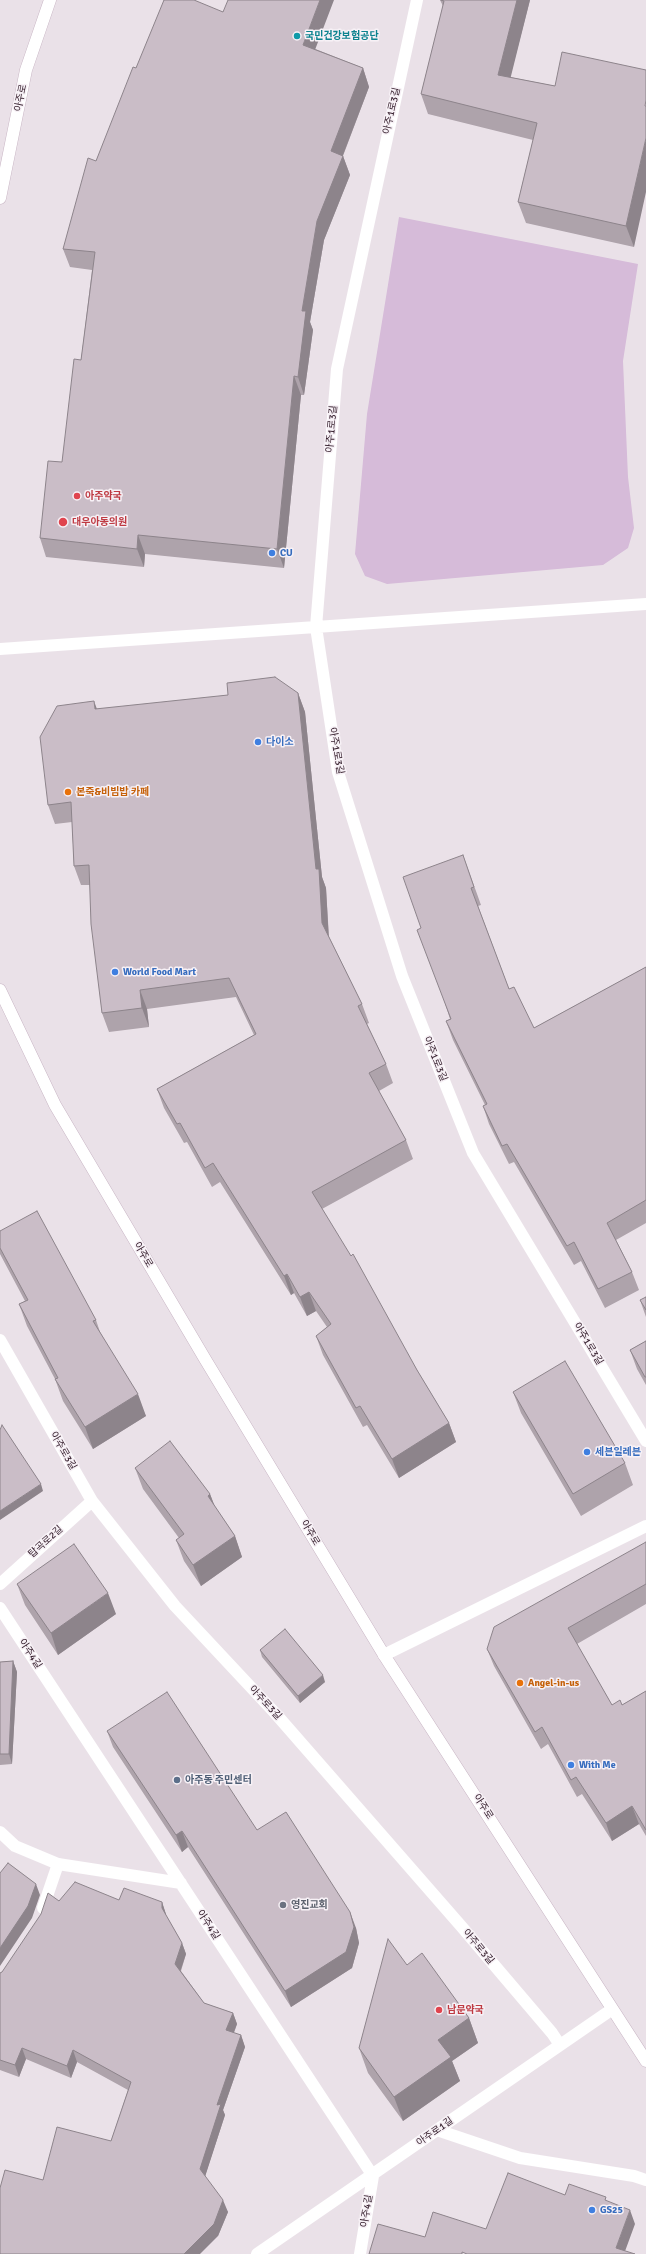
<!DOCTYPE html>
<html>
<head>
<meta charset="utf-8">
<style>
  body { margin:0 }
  canvas { display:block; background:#eae1e8 }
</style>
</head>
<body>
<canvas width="646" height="2254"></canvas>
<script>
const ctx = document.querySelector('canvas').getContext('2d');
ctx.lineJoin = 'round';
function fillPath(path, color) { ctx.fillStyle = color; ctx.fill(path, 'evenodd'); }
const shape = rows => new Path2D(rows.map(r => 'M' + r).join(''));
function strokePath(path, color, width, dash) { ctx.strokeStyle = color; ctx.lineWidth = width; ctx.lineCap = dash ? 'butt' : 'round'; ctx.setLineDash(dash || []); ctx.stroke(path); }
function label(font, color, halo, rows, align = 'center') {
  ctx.font = font + ' Signika,"Noto Sans KR",sans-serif'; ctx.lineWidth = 3; ctx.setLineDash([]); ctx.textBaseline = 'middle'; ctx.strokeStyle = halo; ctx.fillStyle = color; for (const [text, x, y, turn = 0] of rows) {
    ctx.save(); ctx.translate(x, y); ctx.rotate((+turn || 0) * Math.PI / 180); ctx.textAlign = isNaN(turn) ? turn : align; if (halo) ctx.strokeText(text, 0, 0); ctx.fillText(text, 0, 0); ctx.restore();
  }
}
fillPath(shape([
  [399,217,638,264,623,361,628,477,634,528,628,548,603,565,387,584,365,576,355,554,367,414]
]), '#d6bbd9');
const secondary = shape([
  [0,198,26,70,50,0],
  [0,990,55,1105,205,1359,384,1655,646,2061]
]);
strokePath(secondary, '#c8b5c4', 13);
strokePath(shape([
  [43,1908,58,1864]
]), '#fff', 12);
strokePath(shape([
  [417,0,337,369,316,627,338,772,402,976,473,1153,646,1441],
  [0,649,646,604],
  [0,1340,92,1501,175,1606,275,1713,461,1926,552,2033,560,2045],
  [0,1584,92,1501],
  [0,1608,373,2176,360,2254],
  [384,1655,646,1526],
  [0,1832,15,1846,58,1864,181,1883],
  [437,2130,520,2158,634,2176,646,2180],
  [257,2254,611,2010]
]), '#fff', 12);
strokePath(secondary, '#fff', 12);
fillPath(shape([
  [440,0,530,0,510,77,555,86,646,70,634,247,526,223,518,202,533,140,428,114,421,94,443,6],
  [223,12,363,68,369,87,343,156,350,175,324,240,310,322,313,330,304,395,301,395,284,568,145,554,144,567,46,557,40,538,62,462,81,360,92,270,70,267,63,249,96,161,136,68],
  [298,693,305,712,322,877,326,888,329,937,362,1004,369,1023,367,1024,386,1064,393,1083,379,1091,406,1140,413,1159,322,1209,417,1370,449,1423,456,1442,399,1478,367,1425,363,1427,323,1355,316,1336,327,1327,316,1311,307,1316,294,1293,291,1295,220,1182,212,1187,187,1142,184,1143,164,1108,157,1089,254,1035,236,997,147,1009,149,1027,109,1032,102,1013,90,885,81,885,74,866,72,822,55,824,48,805,97,709],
  [463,855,481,905,478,906,509,989,534,1028,646,967,646,1223,616,1240,632,1272,639,1290,605,1308,581,1261,574,1265,514,1162,509,1164,489,1124,483,1106,485,1105,453,1040,446,1021,450,1019,421,928],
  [0,1231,96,1320,100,1332,146,1416,93,1449,63,1401,55,1379,27,1326,19,1304,25,1301,0,1254],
  [646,1297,646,1317,640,1300],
  [646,1341,646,1385,637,1369,630,1350],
  [513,1392,625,1463,633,1485,581,1516,521,1413],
  [135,1468,210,1494,215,1507,235,1536,242,1557,201,1586,184,1561,176,1540,179,1538,143,1489],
  [646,1542,646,1604,577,1644,612,1705,622,1705,646,1691,646,1836,639,1824,612,1841,582,1794,577,1797,548,1744,541,1749,494,1666,487,1649],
  [17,1584,116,1614,58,1655,25,1605],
  [260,1650,325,1682,300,1703,262,1657],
  [13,1661,17,1672,12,1764,0,1765,0,1662],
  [107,1731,257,1830,356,1928,359,1943,352,1968,291,2007,188,1847,182,1852,113,1747],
  [119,1900,162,1902,166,1915,182,1943,186,1954,181,1971,204,2003,233,2013,237,2024,234,2033,241,2035,245,2047,223,2110,225,2115,205,2176,228,2212,218,2236,43,2180,111,2141,128,2090,77,2062,71,2078,26,2059,19,2077,0,2070,0,1973,2,1972,59,1901],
  [407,1965,469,2018,478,2043,452,2061,460,2081,403,2121,368,2073,359,2048]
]), '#aea3ab');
fillPath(shape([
  [320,0,334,0,310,63,303,45],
  [517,0,530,0,506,96,498,75],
  [363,68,369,87,338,168,343,156,350,175,324,240,310,322,313,330,304,395,298,377,302,311,317,221,331,151],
  [646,138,646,192,634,247,626,226],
  [294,376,301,395,284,568,277,549],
  [138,535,145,554,144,567,137,549],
  [298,693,305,712,322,877,326,888,329,942,322,923,316,869],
  [94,701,101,720,95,709],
  [140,990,147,1009,149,1027,142,1008],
  [287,1274,294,1293,291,1295,284,1276],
  [309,1292,316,1311,307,1316,300,1297],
  [138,1394,146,1416,93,1449,85,1427],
  [449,1423,456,1442,399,1478,392,1459],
  [41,1484,43,1491,0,1520,0,1511],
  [210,1494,218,1515,208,1496],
  [235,1536,242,1557,201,1586,193,1565],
  [108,1593,116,1614,58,1655,51,1633],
  [13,1661,17,1672,12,1764,9,1754],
  [323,1675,325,1682,300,1703,298,1696],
  [632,1806,639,1824,612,1841,606,1823],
  [182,1831,188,1847,182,1852,176,1835],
  [36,1884,40,1895,32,1918,0,1966,0,1948],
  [162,1902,166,1914,166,1920,162,1908],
  [350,1912,356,1928,359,1943,352,1968,291,2007,285,1991],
  [182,1943,186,1954,179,1975,175,1964],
  [233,2013,237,2024,230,2042,226,2030],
  [469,2018,478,2043,452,2061,460,2081,403,2121,394,2097,438,2040],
  [241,2035,245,2047,223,2110,225,2115,204,2180,200,2169,217,2105],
  [22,2048,26,2059,19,2077,15,2065],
  [73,2050,77,2062,71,2078,67,2066],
  [223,2200,228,2212,218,2236,200,2254,184,2254],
  [630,2210,635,2224,624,2254,616,2248]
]), '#8d848b');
const building = shape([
  [164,0,194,0,223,12,228,0,320,0,303,45,363,68,331,151,343,156,317,221,302,311,306,311,298,377,294,376,277,549,138,535,137,549,40,538,48,461,62,462,74,359,81,360,95,252,63,249,88,158,96,161,133,67,136,68,164,0],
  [441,0,517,0,498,75,555,86,562,52,646,70,646,100,645,106,646,106,646,138,626,226,518,202,537,123,421,94,444,1,441,0],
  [275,677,298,693,316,869,319,869,322,923,362,1004,358,1006,386,1064,369,1073,406,1140,312,1192,351,1256,353,1254,417,1370,449,1423,392,1459,360,1406,356,1408,316,1336,331,1324,309,1292,300,1297,287,1274,284,1276,213,1163,205,1168,180,1123,177,1124,157,1089,256,1034,229,978,140,990,142,1008,102,1013,91,924,89,865,74,866,71,802,48,805,40,737,57,706,94,701,95,709,228,695,227,683,275,677],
  [463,855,474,887,471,888,509,989,514,987,534,1028,646,967,646,1200,607,1223,632,1272,598,1289,574,1242,567,1246,507,1144,502,1146,483,1106,487,1104,446,1021,451,1019,417,930,421,928,403,877,463,855],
  [37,1211,96,1320,93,1321,138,1394,85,1427,55,1379,58,1378,19,1304,28,1300,0,1248,0,1231,37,1211],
  [646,1297,646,1310,640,1300,646,1297],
  [646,1341,646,1377,645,1377,630,1350,646,1341],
  [565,1361,625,1463,573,1494,513,1392,565,1361],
  [2,1425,41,1484,0,1511,0,1430,2,1425],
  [170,1441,210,1494,208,1496,235,1536,193,1565,176,1540,184,1534,135,1468,170,1441],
  [646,1542,646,1584,568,1628,612,1705,620,1700,622,1705,646,1691,646,1830,632,1806,606,1823,576,1777,571,1780,542,1727,535,1732,487,1649,494,1627,646,1542],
  [74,1544,108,1593,51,1633,17,1584,74,1544],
  [285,1629,323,1675,298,1696,260,1650,285,1629],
  [13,1661,9,1754,0,1754,0,1662,13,1661],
  [167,1692,257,1830,286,1812,350,1912,354,1927,346,1952,285,1991,182,1831,176,1835,107,1731,167,1692],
  [8,1863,36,1884,28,1906,0,1948,0,1873,8,1863],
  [75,1882,119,1900,124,1888,162,1902,162,1908,182,1943,175,1964,204,2003,233,2013,226,2030,241,2035,217,2105,221,2104,200,2169,223,2200,214,2224,184,2254,0,2254,0,2188,5,2170,43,2180,57,2127,111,2141,131,2082,73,2050,67,2066,22,2048,15,2065,0,2060,0,1973,2,1972,41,1914,48,1893,59,1901,75,1882],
  [388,1939,407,1965,422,1953,469,2018,438,2040,451,2057,394,2097,359,2048,388,1939],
  [508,2173,565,2195,569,2184,606,2197,605,2200,630,2210,616,2248,635,2254,467,2254,462,2252,462,2254,369,2254,378,2224,425,2237,433,2212,486,2229,508,2173]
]);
fillPath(building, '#cabdc7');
strokePath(building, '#8d848b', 1);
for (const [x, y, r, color] of [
  [297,36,4,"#0f9aa8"],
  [77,496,4,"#e0444e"],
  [63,522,5,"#e0444e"],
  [272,553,4,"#3f7fe0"],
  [258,742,4,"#3f7fe0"],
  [68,792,4,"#e8710a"],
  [115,972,4,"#3f7fe0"],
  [587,1452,4,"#3f7fe0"],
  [520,1683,4,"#e8710a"],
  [571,1765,4,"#3f7fe0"],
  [177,1780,4,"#5c6f8a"],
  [283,1905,4,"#6b7280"],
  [439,2010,4,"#e0444e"],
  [592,2210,4,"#3f7fe0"]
]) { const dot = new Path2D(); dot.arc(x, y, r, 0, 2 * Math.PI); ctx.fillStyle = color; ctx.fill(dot); strokePath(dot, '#f7f1f6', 1.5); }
label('bold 10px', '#0d838f', '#f7f1f6', [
  ["국민건강보험공단",305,36]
], 'left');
label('10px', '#392331', '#f7f1f6', [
  ["아주로",21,98,-78],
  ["아주1로3길",392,111,-77],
  ["아주1로3길",332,429,-85],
  ["아주1로3길",336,751,80],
  ["아주1로3길",435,1059,68],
  ["아주로",143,1255,59],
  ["아주1로3길",588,1344,59],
  ["아주로3길",63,1451,60],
  ["아주로",310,1533,59],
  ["탑곡로2길",46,1542,-42],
  ["아주4길",30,1654,57],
  ["아주로3길",265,1703,47],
  ["아주로",483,1807,57],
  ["아주4길",208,1925,57],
  ["아주로3길",478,1947,50],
  ["아주로1길",435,2132,-35],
  ["아주4길",367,2211,-81]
]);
label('bold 10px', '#be3a42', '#f7f1f6', [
  ["아주약국",85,496],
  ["대우아동의원",72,522],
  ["남문약국",447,2010]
], 'left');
label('bold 10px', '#366cbe', '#f7f1f6', [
  ["CU",280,553],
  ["다이소",266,742],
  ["World Food Mart",123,972],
  ["세븐일레븐",595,1452],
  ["With Me",579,1765],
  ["GS25",600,2210]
], 'left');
label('bold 10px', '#c56008', '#f7f1f6', [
  ["본죽&비빔밥 카페",76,792],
  ["Angel-in-us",528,1683]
], 'left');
label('bold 10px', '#4e5e75', '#f7f1f6', [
  ["아주동 주민센터",185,1780]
], 'left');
label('bold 10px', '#5b616d', '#f7f1f6', [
  ["영진교회",291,1905]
], 'left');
</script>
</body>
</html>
